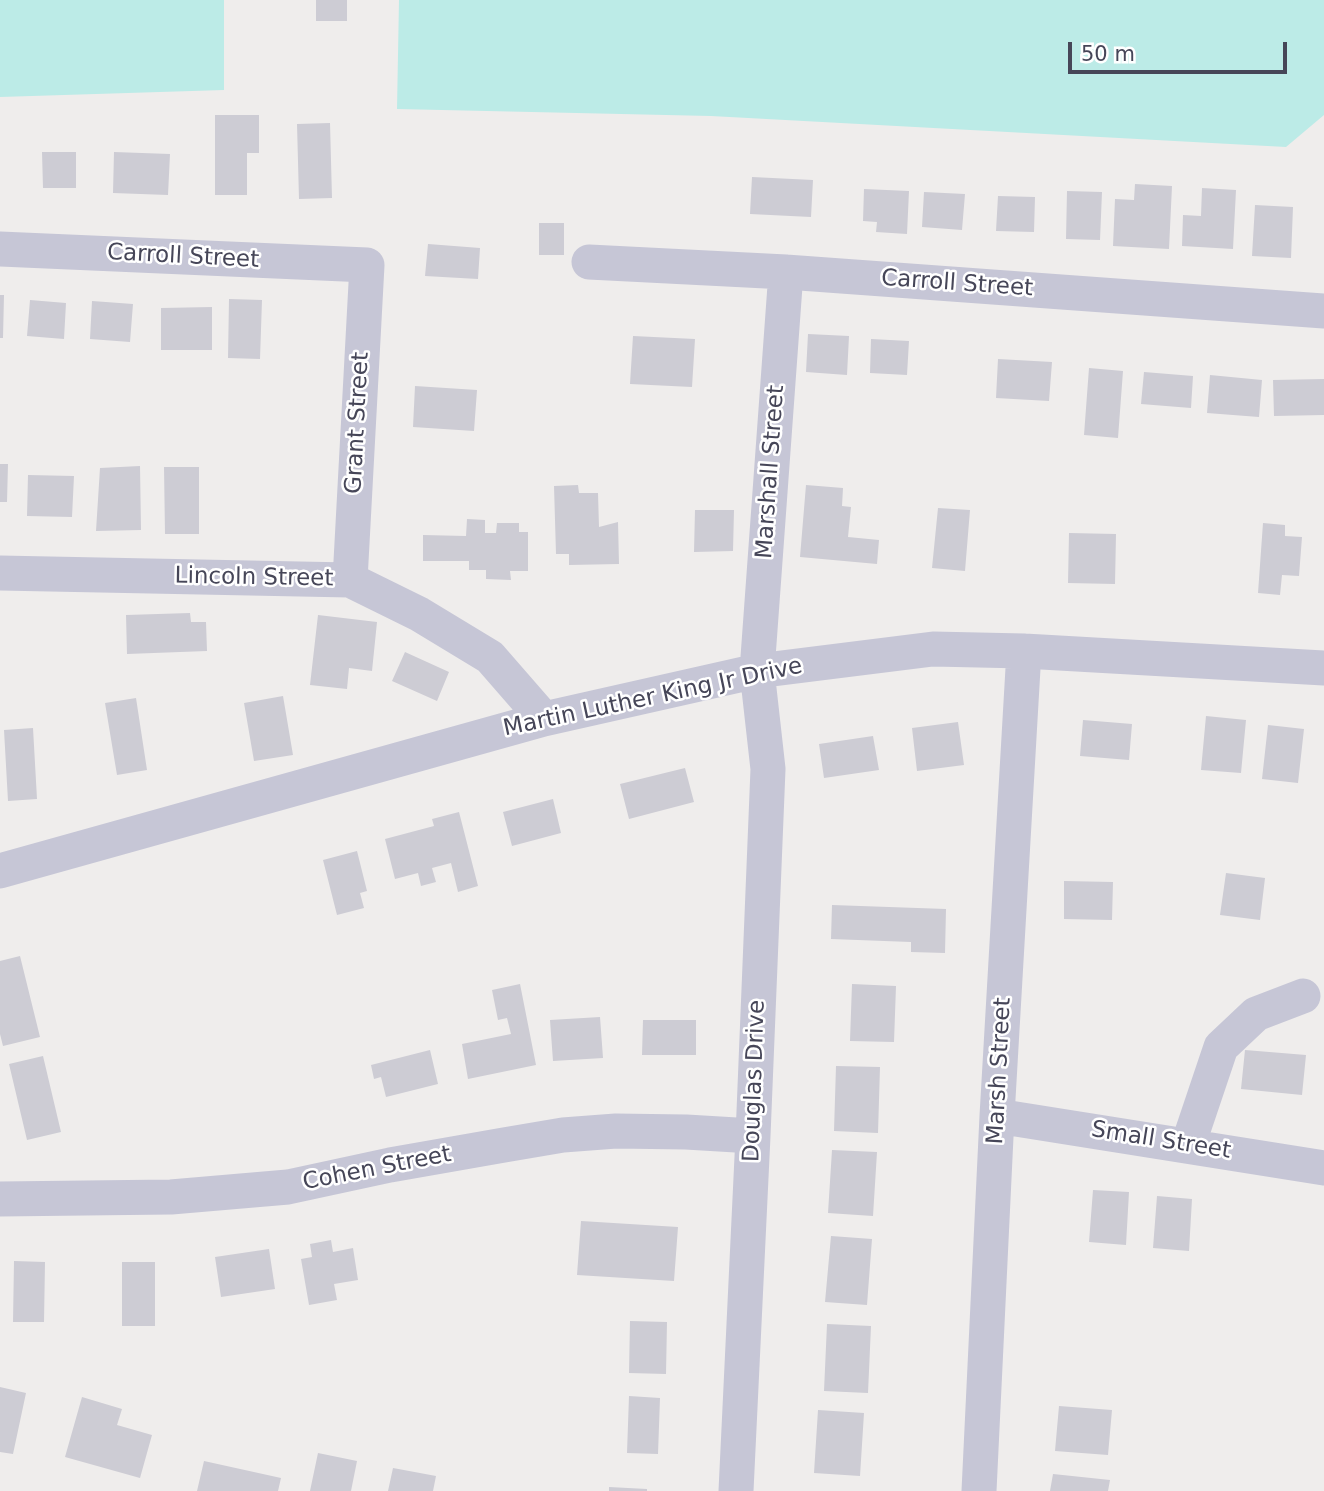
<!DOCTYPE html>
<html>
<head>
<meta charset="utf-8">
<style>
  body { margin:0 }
  #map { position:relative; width:1324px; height:1491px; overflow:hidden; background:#efedec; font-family:"DejaVu Sans",sans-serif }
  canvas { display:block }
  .scale { position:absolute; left:1068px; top:42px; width:219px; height:32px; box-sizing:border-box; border:4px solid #464658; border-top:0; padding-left:9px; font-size:21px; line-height:24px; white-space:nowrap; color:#464658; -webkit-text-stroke:5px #fff; paint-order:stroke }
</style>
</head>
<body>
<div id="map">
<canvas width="1324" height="1491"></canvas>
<div class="scale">50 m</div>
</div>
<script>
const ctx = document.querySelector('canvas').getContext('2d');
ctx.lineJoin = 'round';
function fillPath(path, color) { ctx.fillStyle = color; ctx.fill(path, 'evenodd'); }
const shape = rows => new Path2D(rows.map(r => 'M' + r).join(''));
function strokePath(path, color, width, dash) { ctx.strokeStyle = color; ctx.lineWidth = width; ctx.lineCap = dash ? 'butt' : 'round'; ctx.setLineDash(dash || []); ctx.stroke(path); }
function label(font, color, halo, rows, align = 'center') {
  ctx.font = font + ' "DejaVu Sans",sans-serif'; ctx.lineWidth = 5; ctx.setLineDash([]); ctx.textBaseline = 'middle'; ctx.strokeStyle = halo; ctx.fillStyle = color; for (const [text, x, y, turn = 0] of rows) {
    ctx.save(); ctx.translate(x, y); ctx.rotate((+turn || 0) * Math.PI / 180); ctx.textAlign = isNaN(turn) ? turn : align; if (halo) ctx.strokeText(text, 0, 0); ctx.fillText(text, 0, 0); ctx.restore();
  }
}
fillPath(shape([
  [0,0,224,0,224,90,0,97],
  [399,0,1324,0,1324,115,1286,147,711,116,397,109]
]), '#bcebe7');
fillPath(shape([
  [316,0,347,0,347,21,316,21],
  [215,115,259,115,259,153,247,153,247,195,215,195],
  [330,123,332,198,299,199,297,124],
  [42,152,76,152,76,188,43,188],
  [114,152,170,154,168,195,113,193],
  [752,177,813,180,811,217,750,214],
  [1135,184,1172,186,1169,249,1113,246,1115,199,1134,200],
  [1202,188,1236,190,1233,249,1182,246,1183,215,1201,216],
  [864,189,909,191,907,234,876,232,877,222,863,221],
  [1067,191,1102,192,1100,240,1066,239],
  [924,192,965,194,962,230,922,227],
  [998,196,1035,197,1034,232,996,231],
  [1255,205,1293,207,1291,258,1252,256],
  [539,223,564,223,564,255,539,255],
  [428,244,480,248,478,279,425,276],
  [0,295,4,295,3,338,0,338],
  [229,299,262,300,260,359,228,358],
  [30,300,66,303,64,339,27,336],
  [92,301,133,304,130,342,90,339],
  [212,307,212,350,161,350,161,308],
  [808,334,849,336,847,375,806,372],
  [633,336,695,339,692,387,630,384],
  [871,339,909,341,907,375,870,373],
  [998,359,1052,362,1049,401,996,398],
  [1089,368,1123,371,1118,438,1084,435],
  [1144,372,1193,376,1191,408,1141,404],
  [1210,375,1262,380,1259,417,1207,413],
  [1324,379,1324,415,1274,416,1273,380],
  [415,386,477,390,474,431,413,427],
  [0,464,8,464,7,502,0,502],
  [140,466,141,530,96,531,100,468],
  [164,467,199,467,199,534,165,534],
  [28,475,74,476,72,517,27,516],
  [578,485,579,493,598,493,599,527,618,522,619,564,569,565,569,554,556,554,554,486],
  [806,485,843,488,842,506,851,507,848,537,879,540,877,564,800,557],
  [938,508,970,510,965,571,932,568],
  [695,510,734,510,733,551,694,552],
  [467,519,485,520,485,533,496,533,497,523,519,523,519,532,528,532,528,571,510,571,511,580,486,579,486,570,469,570,469,561,423,561,423,535,466,536],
  [1263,523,1285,525,1285,536,1302,537,1299,576,1282,575,1280,595,1258,593],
  [1069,533,1116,534,1115,584,1068,583],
  [190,613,191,622,206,622,207,651,127,654,126,615],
  [318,615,377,622,372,671,349,668,347,689,310,685],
  [405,652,449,672,437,701,392,681],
  [283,696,293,755,254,761,244,703],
  [136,698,147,770,117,775,105,703],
  [1206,716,1246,720,1241,773,1201,770],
  [1083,720,1132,724,1129,760,1080,756],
  [958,722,964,765,917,771,912,728],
  [1268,725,1304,729,1298,783,1262,779],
  [33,728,37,799,8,801,4,730],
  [873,736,879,770,824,778,819,744],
  [685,768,694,802,629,819,620,784],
  [553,799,561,833,512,846,503,812],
  [459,812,478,886,458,892,451,863,432,868,436,882,421,886,418,873,395,879,385,839,434,826,432,819],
  [357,851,367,891,360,893,364,908,337,915,323,860],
  [1226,873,1265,878,1260,920,1220,915],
  [1064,881,1113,882,1112,920,1064,919],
  [832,905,946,909,945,953,911,952,911,942,831,939],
  [20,956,40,1037,3,1046,0,1034,0,961],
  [520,984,536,1065,468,1079,462,1044,511,1034,507,1018,498,1020,492,990],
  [852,984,896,986,894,1042,850,1041],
  [600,1017,603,1058,553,1061,550,1020],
  [643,1020,696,1020,696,1055,642,1055],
  [430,1050,438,1084,386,1097,381,1077,374,1079,371,1065],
  [1245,1050,1306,1055,1302,1095,1241,1089],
  [43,1056,61,1132,27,1140,9,1064],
  [836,1066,880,1067,878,1133,834,1131],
  [832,1150,877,1152,873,1216,828,1213],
  [1093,1190,1129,1192,1126,1245,1089,1242],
  [1157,1196,1192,1199,1189,1251,1153,1248],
  [581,1221,678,1227,674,1281,577,1275],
  [831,1236,872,1239,867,1305,825,1302],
  [331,1240,333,1252,353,1248,358,1280,334,1284,337,1300,309,1305,301,1259,312,1257,310,1244],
  [269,1249,275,1289,221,1297,215,1257],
  [14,1261,45,1262,44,1322,13,1322],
  [122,1262,155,1262,155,1326,122,1326],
  [630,1321,667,1322,666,1374,629,1373],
  [827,1324,871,1326,868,1393,824,1391],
  [0,1387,26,1393,13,1454,0,1452],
  [629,1396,660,1398,658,1454,627,1453],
  [82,1397,122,1409,117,1425,152,1435,140,1478,65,1457],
  [1059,1406,1112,1410,1108,1455,1055,1451],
  [818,1410,864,1413,860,1476,814,1473],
  [318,1453,357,1461,351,1491,310,1491],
  [204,1461,281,1478,278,1491,197,1491],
  [393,1468,436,1476,433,1491,388,1491],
  [1053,1474,1110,1480,1108,1491,1050,1491],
  [609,1487,647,1489,647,1491,609,1491]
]), '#cdccd4');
strokePath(shape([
  [0,249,367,265,350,580],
  [589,262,786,272,1324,311],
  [0,573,350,580,419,614,490,657,544,719],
  [0,871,544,719,757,671,933,649,1024,651,1324,668],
  [997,1116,1324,1168],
  [1188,1145,1221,1047,1256,1014,1303,996],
  [0,1199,171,1197,288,1187,390,1165,504,1145,563,1135,616,1131,686,1132,753,1136],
  [736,1491,753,1136,768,769,757,671,786,272],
  [979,1491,997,1116,1024,651]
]), '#c6c6d6', 35);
label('23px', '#464658', '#fff', [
  ["Carroll Street",183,257,3],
  ["Carroll Street",957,284,4],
  ["Grant Street",358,423,-87],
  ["Marshall Street",771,472,-86],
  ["Lincoln Street",254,578,1],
  ["Martin Luther King Jr Drive",653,698,-12],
  ["Marsh Street",1000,1071,-87],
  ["Douglas Drive",755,1081,-88],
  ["Small Street",1161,1141,9],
  ["Cohen Street",377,1169,-11]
]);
</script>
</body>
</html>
